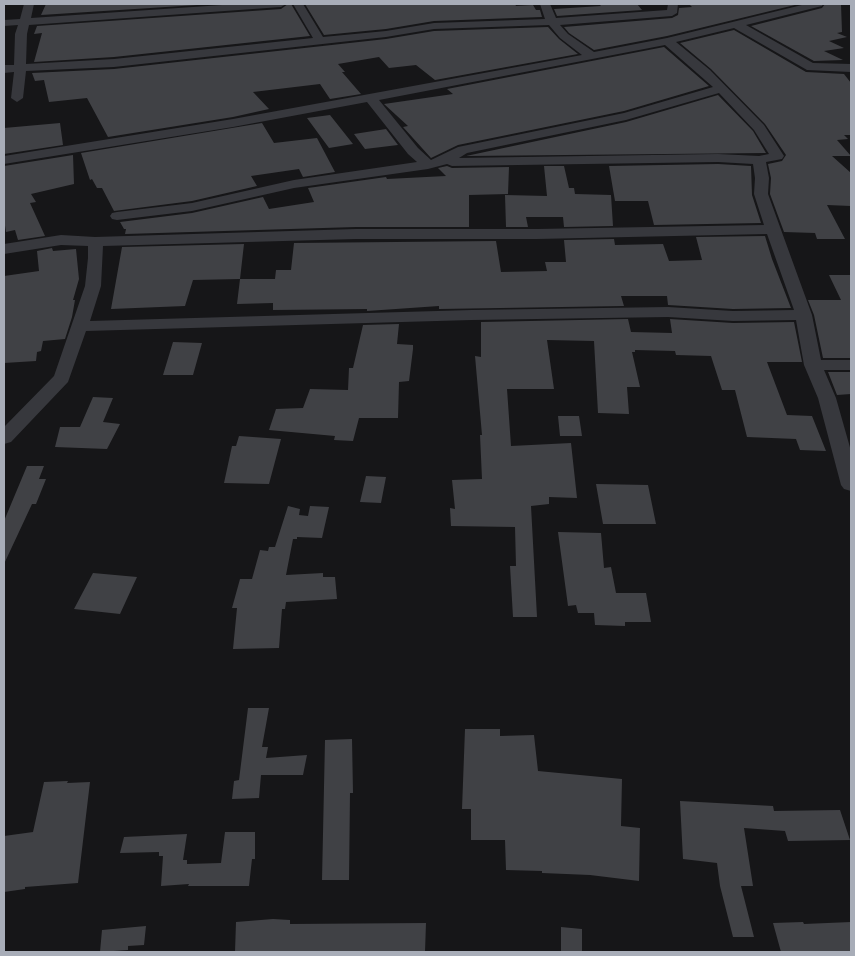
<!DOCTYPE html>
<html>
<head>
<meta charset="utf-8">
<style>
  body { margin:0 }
  #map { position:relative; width:855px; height:956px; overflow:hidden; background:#161618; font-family:Cabin,sans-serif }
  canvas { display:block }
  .frame { position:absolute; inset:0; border:5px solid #a8adb8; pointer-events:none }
</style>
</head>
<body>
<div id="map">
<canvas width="855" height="956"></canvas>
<div class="frame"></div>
</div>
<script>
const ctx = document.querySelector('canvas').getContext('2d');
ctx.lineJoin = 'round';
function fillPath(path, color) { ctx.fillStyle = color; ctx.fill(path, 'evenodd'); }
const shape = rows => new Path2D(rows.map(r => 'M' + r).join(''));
fillPath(shape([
  [46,4,213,4,41,15],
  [288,4,291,4,310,36,114,57,34,62,42,33,34,34,37,26,281,9],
  [305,4,515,4,516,6,533,5,536,10,540,10,542,17,434,21,386,29,324,35],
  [599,4,637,4,642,10,557,16,554,9,601,6],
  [689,4,799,4,667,36,594,50,569,33,564,27,672,18,678,15,679,8,692,7],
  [825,4,841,4,842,32,837,33,847,37,829,41,844,48,824,51,843,60,814,61,751,26,822,8],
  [548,27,559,39,578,54,435,80,416,65,389,68,379,57,338,64,345,72,342,72,361,94,330,99,320,84,253,92,269,109,233,117,108,137,87,98,49,102,44,80,35,81,32,73,114,69,386,39,434,31],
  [734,30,806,72,844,74,851,83,851,135,844,135,848,139,837,140,851,156,832,156,851,173,851,206,827,205,845,239,817,239,815,233,784,232,770,194,771,178,768,164,782,161,786,155,765,124,711,69,680,43],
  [664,47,709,86,624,111,458,145,431,158,403,127,408,126,384,104,453,94,447,89],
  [718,95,753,131,766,153,466,156,626,122],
  [330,115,353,144,329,148,307,118],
  [60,123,63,145,4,154,4,128],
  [262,123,274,143,317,138,335,172,303,177,299,169,251,176,257,186,192,201,114,211,102,188,97,188,92,179,90,180,81,153],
  [386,129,398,145,365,149,354,134],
  [73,155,74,184,31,194,36,202,30,203,45,236,18,240,15,230,6,232,4,219,4,166],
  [718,164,751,166,752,195,761,223,654,225,648,201,615,201,609,166],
  [447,166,452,168,509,167,508,194,469,195,469,227,356,227,125,234,126,229,124,229,120,222,192,213,263,197,269,209,314,202,308,188,386,177,387,179,446,176,438,168],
  [544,166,564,166,569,188,574,188,575,194,611,195,613,226,564,227,563,217,526,217,528,227,506,227,505,195,547,196],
  [765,236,772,259,791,308,733,309,668,305,667,296,621,296,624,306,439,309,439,306,367,311,367,309,273,310,273,303,237,304,240,279,275,279,276,270,291,270,294,243,496,241,501,272,547,271,545,262,566,262,564,240,614,239,615,245,663,244,669,261,702,260,696,237],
  [244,244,240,279,193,280,185,306,111,309,122,247],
  [52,248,53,251,76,249,79,279,73,300,75,300,72,317,65,339,43,341,41,351,37,352,36,361,4,363,4,276,39,271,37,251],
  [829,275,851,275,851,358,823,358,814,315,808,300,841,300],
  [628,319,631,332,672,333,670,319,733,323,794,322,802,362,767,362,787,415,812,416,826,451,800,450,796,439,747,437,735,390,722,390,711,356,676,355,675,351,635,350,635,352,632,352,640,387,627,387,629,414,598,413,594,341,547,340,554,389,507,389,511,446,571,443,577,498,549,497,549,504,531,506,537,617,513,617,510,566,516,566,515,527,451,526,450,508,455,509,452,480,482,479,480,435,482,435,475,356,481,357,481,322],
  [399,324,397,344,413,345,413,349,409,381,399,382,398,418,359,418,353,441,334,440,335,436,269,430,276,409,303,408,310,389,348,390,349,368,353,368,363,325],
  [173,342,202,343,193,375,163,375],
  [828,372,851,372,851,394,837,395],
  [93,397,113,398,103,422,120,424,107,449,55,447,60,427,80,427],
  [558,416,579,416,582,436,560,436],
  [239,436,281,439,269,484,224,483,232,446,236,446],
  [27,466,44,466,39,479,46,479,36,504,32,504,4,564,4,521],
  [366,476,386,477,381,503,360,502],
  [596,484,648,485,656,524,603,524],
  [288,506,300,509,299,515,308,516,310,506,329,507,322,538,297,537,297,539,293,539,286,575,323,573,323,577,335,577,337,599,286,602,285,609,282,609,279,648,233,649,237,608,232,608,240,579,252,579,260,550,268,551,269,547,275,547],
  [558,532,601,533,604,568,611,567,616,593,646,593,651,622,625,622,625,626,595,625,594,613,578,613,576,605,568,606],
  [93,573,137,577,120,614,74,609],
  [248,708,269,708,262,747,268,747,266,758,307,755,303,775,261,775,259,798,232,799,234,781,239,780],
  [465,729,500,729,500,736,534,735,538,771,622,779,621,826,640,828,639,881,590,875,542,873,542,871,506,870,505,840,471,840,471,809,462,809],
  [352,739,353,793,350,793,349,880,322,880,325,740],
  [68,781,67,783,90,782,78,883,25,887,25,889,4,892,4,836,33,832,44,782],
  [680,801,773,806,774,811,840,810,850,840,788,841,785,831,744,828,753,886,741,886,754,937,733,937,720,886,717,863,683,859],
  [225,832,255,832,255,859,252,859,249,886,188,886,189,884,161,886,163,856,159,856,159,852,120,853,124,837,187,834,183,860,187,860,187,864,221,863],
  [273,919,290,920,290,924,426,923,425,952,235,952,236,922],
  [803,922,804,924,851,922,851,952,781,952,773,923],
  [146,926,144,945,128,946,128,950,100,952,102,930],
  [561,927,582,929,582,952,561,952]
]), '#404145');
fillPath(shape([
  [24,4,34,4,31,18,237,4,286,4,281,7,29,25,27,34,26,64,114,59,313,38,293,4,303,4,323,37,386,31,434,23,545,19,540,4,550,4,556,18,667,10,668,4,678,4,677,13,672,16,560,25,568,34,594,52,667,38,806,4,823,4,822,6,746,25,813,63,851,64,851,72,807,70,734,28,676,42,710,70,764,125,784,156,782,159,766,162,769,178,768,194,812,315,821,360,851,360,851,370,824,370,836,398,851,451,851,491,844,489,841,485,818,398,804,365,796,320,733,321,668,317,472,320,86,331,68,382,11,442,4,444,4,427,54,376,85,286,88,258,88,246,61,245,4,254,4,244,61,235,95,237,356,229,537,229,764,225,754,194,755,178,753,164,718,162,452,166,447,164,428,169,294,188,192,211,117,220,112,219,110,216,112,213,117,212,192,203,294,180,417,162,408,154,367,102,233,127,4,164,4,156,233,119,582,55,560,38,549,25,434,29,386,37,114,67,26,71,23,98,17,102,11,98,14,72,4,73,4,65,14,65,15,34,18,25,4,26,4,20,20,19,24,4],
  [665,45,713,87,624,113,458,147,431,160,418,148,379,100,665,45],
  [719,93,754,130,769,154,759,156,718,154,459,158,467,153,626,120,719,93],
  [767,234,794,310,733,311,668,307,472,310,90,321,101,286,103,246,356,239,537,239,767,234]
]), '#37383d');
</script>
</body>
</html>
